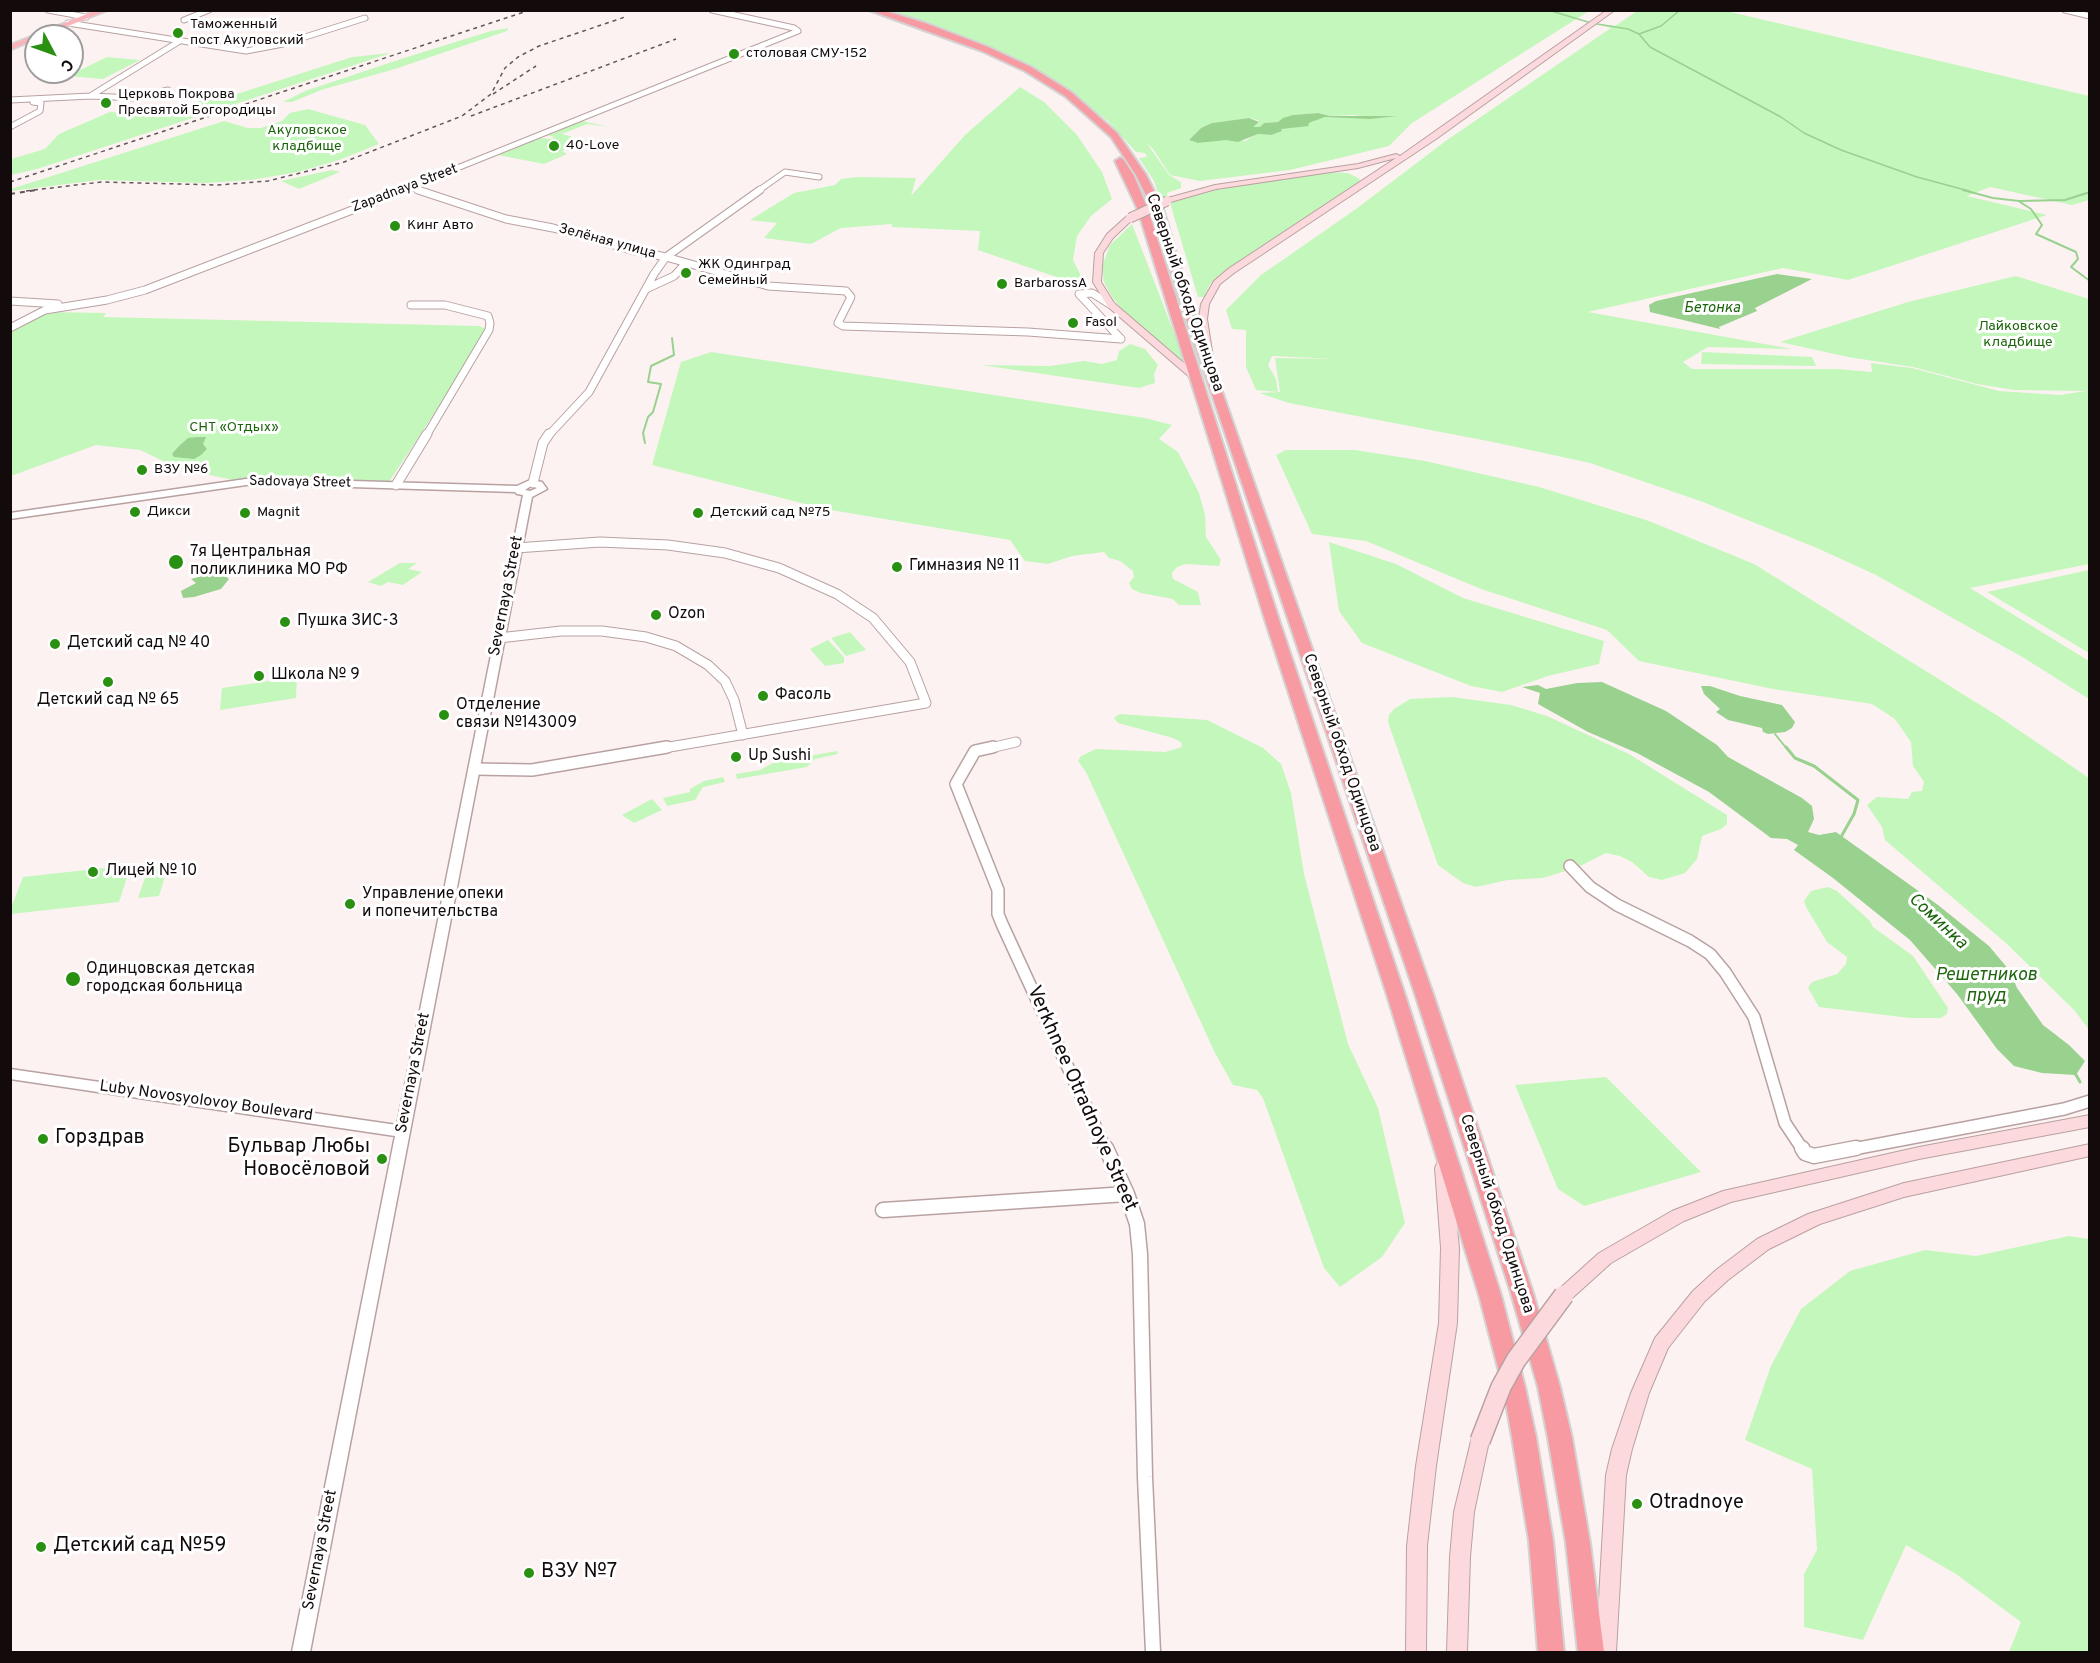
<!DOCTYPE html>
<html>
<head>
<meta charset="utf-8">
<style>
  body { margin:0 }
  #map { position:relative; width:2100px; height:1663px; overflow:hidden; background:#fdf2f2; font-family:Overpass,sans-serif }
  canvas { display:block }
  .frame { position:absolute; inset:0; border:12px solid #120a0b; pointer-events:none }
  .north { position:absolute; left:24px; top:24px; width:60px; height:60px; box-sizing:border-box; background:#fff; border:2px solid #a09d9d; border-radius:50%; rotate:131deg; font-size:16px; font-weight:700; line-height:24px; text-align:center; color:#120a0b }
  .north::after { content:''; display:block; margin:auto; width:21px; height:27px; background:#299012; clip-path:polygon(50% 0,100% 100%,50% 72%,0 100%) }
</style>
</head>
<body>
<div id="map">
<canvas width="2100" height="1663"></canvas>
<div class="frame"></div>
<div class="north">С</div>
</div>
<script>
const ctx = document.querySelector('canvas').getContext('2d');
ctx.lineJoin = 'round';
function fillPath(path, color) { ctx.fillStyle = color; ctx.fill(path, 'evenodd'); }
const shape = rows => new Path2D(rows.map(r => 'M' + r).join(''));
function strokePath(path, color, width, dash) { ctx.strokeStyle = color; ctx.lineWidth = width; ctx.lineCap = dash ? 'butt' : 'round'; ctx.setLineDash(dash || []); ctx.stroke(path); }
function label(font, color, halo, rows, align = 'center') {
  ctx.font = font + ' Overpass,sans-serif'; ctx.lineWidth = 6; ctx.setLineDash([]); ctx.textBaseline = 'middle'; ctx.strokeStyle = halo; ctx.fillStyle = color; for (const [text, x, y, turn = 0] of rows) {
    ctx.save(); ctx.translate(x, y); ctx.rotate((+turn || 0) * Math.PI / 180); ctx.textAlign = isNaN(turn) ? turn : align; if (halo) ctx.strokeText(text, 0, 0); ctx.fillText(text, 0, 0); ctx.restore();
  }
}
fillPath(shape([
  [885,11,1589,11,1412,123,1389,146,1290,170,1200,181,1170,175,1153,149,1146,142,1169,175,1181,182,1181,188,1167,193,1168,199,1161,201,1154,181,1139,158,1147,157,1145,153,1136,152,1109,122,1072,93,1033,68,969,38],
  [1318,113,1330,116,1353,115,1382,118,1325,117,1280,129,1271,135,1257,134,1245,141,1226,139,1198,143,1189,140,1201,128,1212,123,1249,118,1258,120,1259,122,1252,127,1260,127,1264,123,1278,122,1293,115],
  [1637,11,1726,11,2089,96,2089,200,2072,205,1990,187,1967,196,2047,215,1848,280,1783,268,1588,312,1792,349,1708,347,1683,362,1692,369,1837,369,1872,372,1871,363,1912,368,1999,391,2060,395,2086,391,2014,390,1977,384,1913,367,1848,357,1780,342,1908,302,2016,276,2089,299,2089,564,1970,588,2089,661,2089,699,2024,658,1876,575,1817,548,1703,502,1590,463,1493,442,1289,403,1259,393,1280,392,1275,358,1335,359,1272,356,1268,365,1276,379,1278,392,1256,390,1246,367,1246,330,1232,329,1226,310,1261,275,1356,209,1447,140,1611,28,1597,24,1615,26],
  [508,28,507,31,395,69,321,90,292,102,283,102,305,91,404,58,491,31],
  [391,53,37,169,11,175,11,159,45,149,59,134,110,112,155,115,180,111,194,107,187,105,189,103,207,100,210,94,237,94,352,57],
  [107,57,140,60,103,79,68,76],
  [1020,87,1044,102,1077,135,1102,172,1112,199,1091,216,1077,236,1073,260,1083,280,1071,282,978,250,980,231,892,227,892,224,841,228,811,244,764,238,777,223,750,220,794,193,835,185,841,179,856,177,916,178,911,196,965,135],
  [308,109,365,125,379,144,339,160,298,172,251,180,206,183,99,180,11,191,11,189,224,121,248,128,261,128,282,121,290,113],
  [582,121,609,127,587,124,562,134,588,141,562,151,567,154,544,164,498,155,540,138,552,139,554,137,547,135],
  [332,170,340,172,299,189,281,181],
  [1326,172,1348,173,1360,179,1359,183,1227,270,1210,284,1204,297,1198,297,1170,203,1216,190],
  [1132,224,1188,369,1124,312,1112,297,1104,282,1102,267,1110,245],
  [46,312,106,313,103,317,479,326,489,330,389,482,250,477,233,480,178,468,140,450,96,445,11,476,11,330],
  [1130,344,1145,349,1158,365,1154,374,1155,383,1139,388,981,365,1050,366,1084,361,1102,364,1117,360,1119,351],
  [711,352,1145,418,1172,425,1159,439,1178,452,1199,493,1205,515,1206,537,1221,560,1219,566,1186,564,1177,567,1172,573,1173,579,1198,592,1201,605,1179,605,1173,599,1141,593,1132,589,1129,583,1134,577,1133,571,1120,561,1109,558,1104,552,1072,556,1048,564,1025,561,1010,540,825,509,652,465,681,362],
  [1702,352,1812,357,1816,366,1701,364],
  [1286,450,1355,450,1425,461,1539,487,1649,521,1754,564,1998,716,2089,778,2089,1030,2075,1011,2007,944,1885,840,1882,827,1867,805,1877,797,1908,799,1912,792,1922,791,1924,782,1913,766,1911,742,1895,719,1872,704,1773,689,1639,661,1607,630,1481,589,1366,541,1312,534,1276,455],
  [1329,542,1396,564,1463,598,1604,641,1599,664,1548,676,1502,692,1471,686,1362,643,1339,611],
  [400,563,417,563,408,569,422,572,403,585,388,582,381,586,368,582],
  [2089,570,2089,653,1987,592],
  [850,632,866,650,846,656,831,638],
  [828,640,844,657,844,663,825,666,810,649],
  [297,677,296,698,220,710,222,688],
  [1452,697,1511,705,1547,716,1629,754,1727,815,1727,824,1721,829,1702,836,1697,859,1685,873,1662,880,1649,877,1632,862,1620,856,1606,853,1578,867,1543,878,1508,880,1476,887,1463,883,1438,865,1388,722,1389,715,1394,709,1410,699],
  [1120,714,1207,720,1263,748,1281,764,1291,793,1304,874,1348,1044,1378,1108,1405,1223,1382,1257,1340,1287,1324,1268,1263,1098,1257,1090,1233,1085,1215,1053,1086,772,1078,761,1081,756,1096,749,1165,752,1182,747,1181,742,1173,738,1118,723,1114,718],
  [837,751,838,754,815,759,807,767,737,779,736,774,760,770,775,762],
  [723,777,725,782,703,787,695,800,667,806,663,798,690,792,690,789,704,781],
  [652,799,662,810,634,823,622,815],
  [131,865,119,902,11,914,11,908,23,877],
  [168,866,159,896,138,898,148,869],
  [1828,887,1837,891,1870,921,1873,927,1913,956,1948,1008,1947,1014,1941,1018,1910,1018,1819,1007,1808,988,1812,982,1837,974,1846,964,1847,957,1827,942,1806,907,1804,901,1811,891],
  [1606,1077,1701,1172,1584,1206,1558,1189,1515,1085],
  [2069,1236,2089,1239,2089,1652,2009,1652,2021,1622,1956,1574,1906,1545,1863,1640,1804,1627,1804,1574,1817,1550,1812,1469,1745,1440,1771,1366,1801,1309,1850,1271,1925,1250,1976,1256]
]), '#c4f7bb');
fillPath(shape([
  [1318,113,1330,116,1397,116,1370,119,1325,117,1311,122,1308,124,1309,126,1281,129,1282,131,1271,135,1258,134,1238,142,1226,140,1198,143,1189,140,1201,128,1212,123,1249,118,1259,122,1253,127,1260,127,1264,123,1278,122,1283,118,1293,115],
  [1777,274,1812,279,1755,308,1757,311,1719,327,1720,329,1650,312,1649,305,1656,301],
  [197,437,206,437,203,444,207,449,201,455,194,459,174,457,172,454,178,447,188,438],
  [220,571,229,579,221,589,194,597,183,598,181,591,196,583,191,579],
  [1602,682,1666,711,1717,745,1728,757,1802,798,1812,806,1814,819,1808,832,1819,835,1836,832,1938,905,1989,946,2010,971,2017,988,2043,1025,2069,1045,2085,1061,2076,1075,2042,1073,2014,1066,1997,1049,1957,994,1910,940,1833,878,1794,850,1798,845,1787,839,1771,838,1709,792,1637,753,1588,732,1538,704,1540,693,1522,687,1538,685,1546,689,1577,683],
  [1701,686,1710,686,1740,696,1782,705,1795,722,1792,728,1785,732,1768,734,1763,732,1762,728,1728,720,1716,712,1720,709,1704,694]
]), '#99d18f');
strokePath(shape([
  [1548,10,1588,22],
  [1597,24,1628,29,1639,34,1650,47,1781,117,1804,133,1841,150,1917,177,1969,191],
  [1639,34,1661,26,1680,10]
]), '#99d18f', 1.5);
strokePath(shape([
  [1963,190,1993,198,2019,201,2065,200,2090,192],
  [2020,202,2031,209,2042,225,2036,234,2076,252,2078,259,2071,267,2090,281],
  [645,443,643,433,648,417,653,412,661,384,648,382,651,366,674,355,672,338],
  [1775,734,1787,749]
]), '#99d18f', 2);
strokePath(shape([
  [1786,747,1795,758,1814,766,1858,800,1854,814,1841,837],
  [2075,1073,2080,1082]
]), '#99d18f', 3);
const minorFar4 = shape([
  [48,10,86,17],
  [2065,10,2090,16],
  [184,20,209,10],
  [68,23,246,51,283,44,365,18],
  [92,95,178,42],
  [10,100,91,96,135,98,168,90],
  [10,127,40,111,41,103,33,102],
  [409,187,422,191],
  [400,191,798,31,794,28,712,10],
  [758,191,785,172,819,177]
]);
const minorFar3 = shape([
  [418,190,506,219,553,228,631,250,666,257,760,190],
  [646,289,674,276,685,264],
  [10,301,58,304],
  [411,305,445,305,488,316,490,323,489,330,426,436],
  [1111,305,1092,293,1079,294,1121,339],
  [10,328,45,310,107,300,145,290,404,190],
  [548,436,589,392,654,274,666,257,768,286,846,291,851,297,838,323,843,326,1028,332,1121,339]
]);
const minorFar2 = shape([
  [533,483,543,443,549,434],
  [396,485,427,434],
  [516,548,600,542,668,545,725,553,779,568,837,594,873,618,910,662,926,703,658,749],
  [499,638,561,631,602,631,646,637,676,646,708,665,725,681,734,700,743,735],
  [986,749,1016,742]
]);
const minorFar1 = shape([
  [993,747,975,751,956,784,998,890,998,914,1002,924,1106,1150],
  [474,769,532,770,667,747],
  [1570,866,1590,887,1617,905,1690,941,1710,954,1725,972,1754,1017,1785,1123,1803,1150],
  [1848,1150,2064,1109,2090,1101]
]);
const minor = shape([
  [1106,1148,1127,1194,1137,1224,1140,1254,1145,1477,1153,1652],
  [1802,1148,1805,1153,1814,1156,1856,1148],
  [883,1210,1127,1194]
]);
const tertiary = shape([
  [253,478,517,486,530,480,542,482,547,489,532,497,310,1652,292,1652,395,1136,10,1079,10,1069,397,1125,523,495,517,494,515,492,253,484,10,519,10,513,253,478],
  [531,486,537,488,530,491,525,490,531,486]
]);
const secondary = shape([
  [1607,10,1615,10,1436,139,1234,273,1220,284,1209,304,1207,319,1214,364,1206,366,1199,319,1201,304,1214,281,1228,269,1396,158,1358,168,1216,189,1167,203,1164,203,1164,199,1215,185,1358,164,1396,154,1400,156,1607,10],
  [1127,216,1134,218,1113,238,1103,253,1101,282,1114,303,1199,376,1199,380,1193,380,1108,307,1093,282,1095,253,1107,234,1127,216],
  [2090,1115,2090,1127,1919,1159,1731,1202,1684,1221,1611,1263,1570,1300,1564,1302,1558,1300,1555,1295,1558,1290,1599,1253,1672,1211,1723,1191,1919,1147,2090,1115],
  [2090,1144,2090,1156,1904,1197,1820,1224,1769,1249,1728,1280,1705,1301,1668,1348,1649,1393,1632,1449,1626,1475,1616,1652,1596,1652,1606,1475,1612,1449,1631,1393,1655,1338,1693,1291,1716,1270,1757,1239,1808,1214,1904,1183,2090,1144],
  [1443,1162,1449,1163,1451,1168,1459,1248,1457,1323,1436,1466,1427,1546,1426,1652,1406,1652,1407,1546,1416,1466,1439,1323,1441,1248,1435,1168,1437,1163,1443,1162],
  [1480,1432,1487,1435,1489,1441,1474,1512,1470,1557,1467,1652,1447,1652,1450,1557,1454,1512,1471,1441,1473,1435,1480,1432]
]);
const primary = shape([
  [97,10,108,10,43,36,36,36,36,39,10,50,10,45,97,10]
]);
const trunk = shape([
  [869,10,882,10,925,23,988,47,1031,67,1071,92,1117,133,1146,175,1163,209,1192,306,1433,994,1533,1293,1560,1387,1572,1438,1590,1543,1604,1652,1578,1652,1566,1543,1548,1438,1538,1387,1511,1293,1415,994,1182,306,1153,209,1136,175,1111,137,1065,96,1025,71,982,51,869,10],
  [1120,158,1123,159,1134,176,1148,210,1280,623,1405,995,1501,1295,1525,1387,1536,1437,1553,1541,1564,1652,1538,1652,1529,1541,1512,1437,1503,1387,1479,1295,1387,995,1266,623,1138,210,1115,161,1120,158]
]);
strokePath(minorFar4, '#b9a1a1', 7);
strokePath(minorFar3, '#b9a1a1', 9);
strokePath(minorFar2, '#b9a1a1', 11);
strokePath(minorFar1, '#b9a1a1', 14);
strokePath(minor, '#b9a1a1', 17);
strokePath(tertiary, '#b9a1a1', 3);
strokePath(secondary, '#b9a1a1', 2);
strokePath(primary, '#d4d3d3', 3);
strokePath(trunk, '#d4d3d3', 4);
strokePath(minorFar4, '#fff', 5);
strokePath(minorFar3, '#fff', 7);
strokePath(minorFar2, '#fff', 9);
strokePath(minorFar1, '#fff', 11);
strokePath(minor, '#fff', 14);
fillPath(tertiary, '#fff');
fillPath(secondary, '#fcd9dc');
fillPath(primary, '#fab3b9');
fillPath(trunk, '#f89aa2');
strokePath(shape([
  [493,94,536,66],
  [471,116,676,39],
  [10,182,530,10],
  [26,191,101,182,218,185,268,181,344,162,462,116,491,94,505,68,518,57,539,46,625,17]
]), '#605757', 1.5, [4, 4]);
strokePath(shape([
  [10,194,36,190]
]), '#605757', 2, [5, 5]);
const secondaryBridgeFar1 = shape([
  [1130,218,1167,201]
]);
const secondaryBridge = shape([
  [1480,1441,1501,1387,1516,1360,1564,1295]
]);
strokePath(secondaryBridgeFar1, '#b9a1a1', 11, []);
strokePath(secondaryBridge, '#b9a1a1', 22, []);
strokePath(secondaryBridgeFar1, '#fcd9dc', 9);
strokePath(secondaryBridge, '#fcd9dc', 19);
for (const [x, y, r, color] of [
  [178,33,6,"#299012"],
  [734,54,6,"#299012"],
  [106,103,6,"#299012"],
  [554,146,6,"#299012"],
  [395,226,6,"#299012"],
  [686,273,6,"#299012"],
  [1002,284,6,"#299012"],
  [1073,323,6,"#299012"],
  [142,470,6,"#299012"],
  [135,512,6,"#299012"],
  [245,513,6,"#299012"],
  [698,513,6,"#299012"],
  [176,562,8,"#299012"],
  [897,567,6,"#299012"],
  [656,615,6,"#299012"],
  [285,622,6,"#299012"],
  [55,644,6,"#299012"],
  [259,676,6,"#299012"],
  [108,682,6,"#299012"],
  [763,696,6,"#299012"],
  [444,715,6,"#299012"],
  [736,757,6,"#299012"],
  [93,872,6,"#299012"],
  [350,904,6,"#299012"],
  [73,979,8,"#299012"],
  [43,1139,6,"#299012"],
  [382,1159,6,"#299012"],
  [1637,1504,6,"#299012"],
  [41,1547,6,"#299012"],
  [529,1573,6,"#299012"]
]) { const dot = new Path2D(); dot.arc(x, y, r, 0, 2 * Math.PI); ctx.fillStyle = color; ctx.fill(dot); strokePath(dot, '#fff', 2); }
label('14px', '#120a0b', '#fff', [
  ["Таможенный",190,25],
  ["пост Акуловский",190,41],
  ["столовая СМУ-152",746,54],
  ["Церковь Покрова",118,95],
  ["Пресвятой Богородицы",118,111],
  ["40-Love",566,146],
  ["Кинг Авто",407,226],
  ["ЖК Одинград",698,265],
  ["Семейный",698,281],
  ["BarbarossA",1014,284],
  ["Fasol",1085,323],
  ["ВЗУ №6",154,470],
  ["Дикси",147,512],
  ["Magnit",257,513],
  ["Детский сад №75",710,513]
], 'left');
label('14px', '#1c650c', '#fff', [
  ["Акуловское",307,131],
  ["кладбище",307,147],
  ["Лайковское",2018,327],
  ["кладбище",2018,343],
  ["СНТ «Отдых»",234,428]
]);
label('14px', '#120a0b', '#fff', [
  ["Zapadnaya Street",405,189,-21],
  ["Зелёная улица",607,242,15],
  ["Sadovaya Street",300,483,1]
]);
label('italic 15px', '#1e660e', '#fff', [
  ["Бетонка",1712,309]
]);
label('16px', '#120a0b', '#fff', [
  ["Северный обход Одинцова",1184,293,71],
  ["Severnaya Street",507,596,-79],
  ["Северный обход Одинцова",1341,753,71],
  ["Severnaya Street",414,1073,-79],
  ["Luby Novosyolovoy Boulevard",206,1102,8],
  ["Северный обход Одинцова",1496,1214,72],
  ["Severnaya Street",321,1550,-79]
]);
label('16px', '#120a0b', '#fff', [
  ["7я Центральная",190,553],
  ["поликлиника МО РФ",190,571],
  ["Гимназия № 11",909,567],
  ["Ozon",668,615],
  ["Пушка ЗИС-3",297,622],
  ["Детский сад № 40",67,644],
  ["Школа № 9",271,676],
  ["Фасоль",775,696],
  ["Детский сад № 65",108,701,"center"],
  ["Отделение",456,706],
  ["связи №143009",456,724],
  ["Up Sushi",748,757],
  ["Лицей № 10",105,872],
  ["Управление опеки",362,895],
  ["и попечительства",362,913],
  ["Одинцовская детская",86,970],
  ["городская больница",86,988]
], 'left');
label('italic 18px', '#1e660e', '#fff', [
  ["Соминка",1937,922,43],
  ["Решетников",1986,976],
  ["пруд",1986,997]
]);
label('20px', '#120a0b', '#fff', [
  ["Verkhnee Otradnoye Street",1081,1099,66]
]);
label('20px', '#120a0b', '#fff', [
  ["Горздрав",55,1139],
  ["Бульвар Любы",370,1148,"right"],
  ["Новосёловой",370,1171,"right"],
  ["Otradnoye",1649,1504],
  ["Детский сад №59",53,1547],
  ["ВЗУ №7",541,1573]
], 'left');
</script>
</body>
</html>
